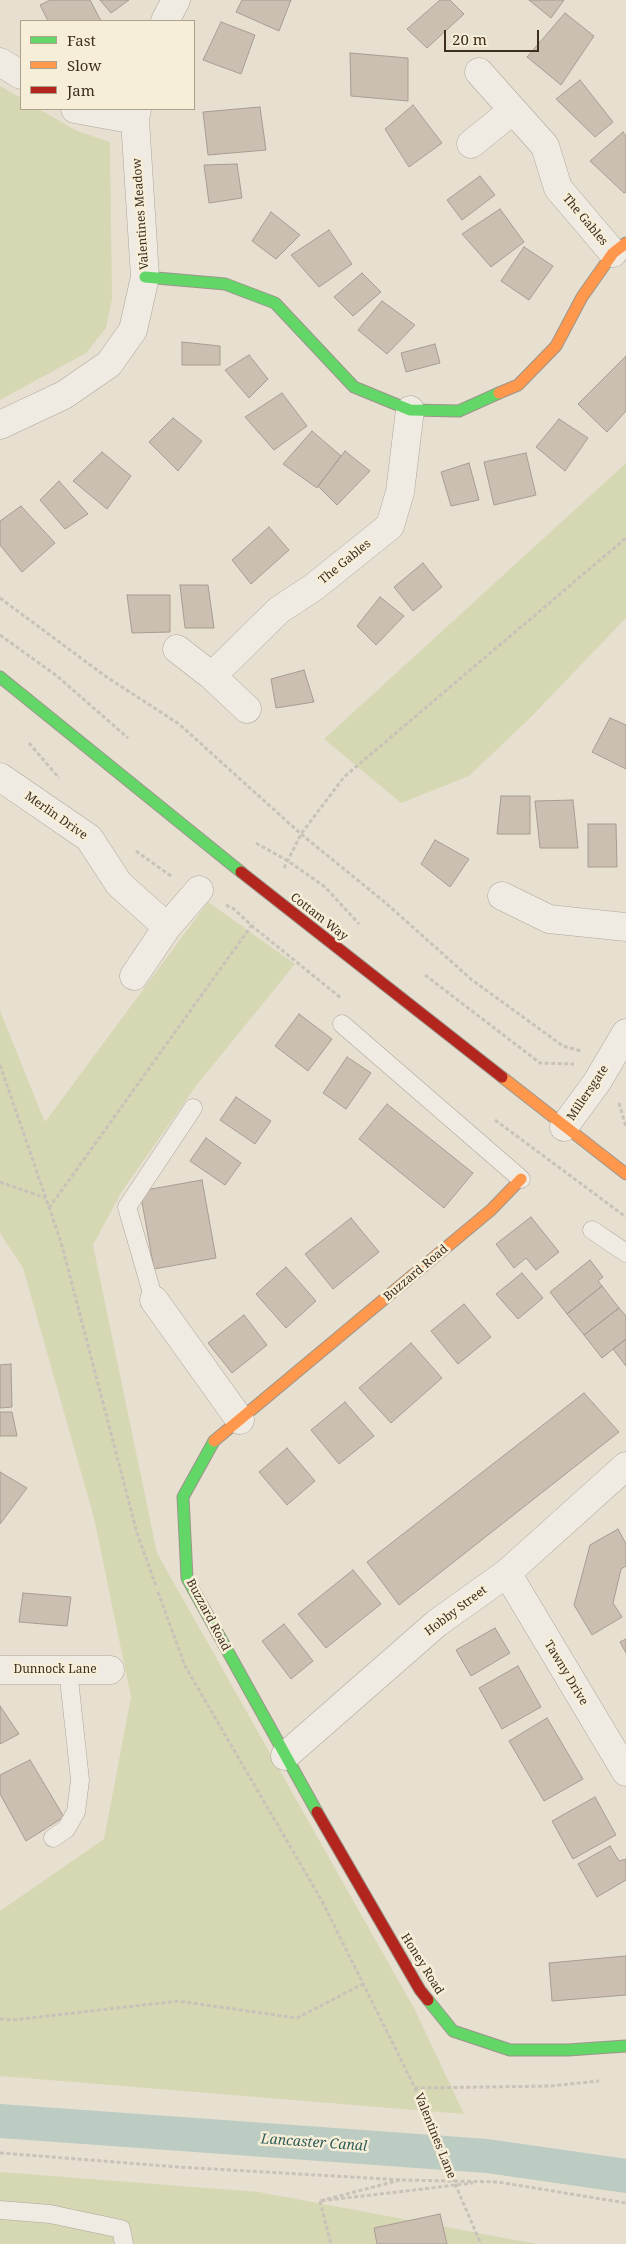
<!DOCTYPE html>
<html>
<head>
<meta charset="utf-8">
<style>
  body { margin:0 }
  #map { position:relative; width:626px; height:2244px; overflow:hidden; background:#e7e0d1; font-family:"Noto Serif",serif }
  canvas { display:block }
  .legend { position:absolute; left:20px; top:20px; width:175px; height:90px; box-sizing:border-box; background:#f7eed8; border:1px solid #ada18e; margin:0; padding:6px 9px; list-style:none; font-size:15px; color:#3d2e20 }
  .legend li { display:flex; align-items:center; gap:10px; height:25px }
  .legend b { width:25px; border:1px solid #ada18e }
  .scale { position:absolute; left:444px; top:30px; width:95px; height:22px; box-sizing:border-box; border:2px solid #3d2e20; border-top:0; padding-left:6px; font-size:15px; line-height:18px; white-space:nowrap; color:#3d2e20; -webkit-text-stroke:4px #f7eed8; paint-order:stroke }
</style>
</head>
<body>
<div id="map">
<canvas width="626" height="2244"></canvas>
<ul class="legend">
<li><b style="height:6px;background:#63d668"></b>Fast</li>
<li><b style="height:6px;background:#ff974d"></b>Slow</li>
<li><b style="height:6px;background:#b3261e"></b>Jam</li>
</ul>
<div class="scale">20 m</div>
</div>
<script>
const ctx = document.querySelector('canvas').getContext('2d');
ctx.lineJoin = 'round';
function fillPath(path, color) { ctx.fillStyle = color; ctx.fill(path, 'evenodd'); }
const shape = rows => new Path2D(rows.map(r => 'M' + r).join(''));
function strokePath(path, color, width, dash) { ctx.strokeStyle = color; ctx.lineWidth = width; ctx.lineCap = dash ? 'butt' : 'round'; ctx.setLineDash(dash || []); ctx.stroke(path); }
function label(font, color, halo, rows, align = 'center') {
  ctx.font = font + ' "Noto Serif",serif'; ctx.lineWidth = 5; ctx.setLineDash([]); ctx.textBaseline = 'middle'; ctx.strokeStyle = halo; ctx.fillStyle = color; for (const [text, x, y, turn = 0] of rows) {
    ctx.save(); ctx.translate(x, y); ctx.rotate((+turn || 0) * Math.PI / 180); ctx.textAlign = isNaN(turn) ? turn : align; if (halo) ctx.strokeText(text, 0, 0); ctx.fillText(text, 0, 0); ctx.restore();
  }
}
fillPath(shape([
  [0,86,21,98,21,109,39,109,77,131,110,142,112,299,106,328,86,353,0,400],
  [626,463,626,618,530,718,469,776,401,803,324,739],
  [208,902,295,964,196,1086,122,1191,93,1245,157,1553,415,2010,464,2114,0,2076,0,1911,104,1839,131,1697,94,1518,23,1268,0,1233,0,1011,45,1122],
  [0,2172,259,2192,537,2244,0,2244]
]), '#d6d7b3');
strokePath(shape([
  [0,2121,487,2156,626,2176]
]), '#bcccc2', 34);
const building = shape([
  [50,0,90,0,101,21,48,21,40,5,50,0],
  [100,0,129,0,111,13,100,0],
  [242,0,291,0,279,31,236,12,242,0],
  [440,0,450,0,464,14,427,48,407,29,440,0],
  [529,0,564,0,551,18,529,0],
  [565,13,594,36,561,85,527,57,565,13],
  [221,22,255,35,241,74,203,60,221,22],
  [350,53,408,58,408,101,351,96,350,53],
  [580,80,613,122,595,137,556,99,580,80],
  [413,105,442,143,409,167,385,129,413,105],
  [260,107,266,150,208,155,203,112,260,107],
  [623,132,626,136,626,192,624,193,590,161,623,132],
  [237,164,242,198,209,203,204,165,237,164],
  [480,176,495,195,462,220,447,200,480,176],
  [500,209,524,242,491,267,462,234,500,209],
  [271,212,300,235,276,259,252,241,271,212],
  [329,230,352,264,319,287,291,255,329,230],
  [524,247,553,266,529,300,501,281,524,247],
  [362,273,381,292,353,316,334,297,362,273],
  [382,301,415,325,387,354,358,330,382,301],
  [182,342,220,346,220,365,182,365,182,342],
  [435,344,440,363,406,372,401,353,435,344],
  [249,355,268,379,249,398,225,370,249,355],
  [626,356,626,411,607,432,578,404,626,356],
  [282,393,307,426,274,450,245,417,282,393],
  [173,418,202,441,178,471,149,442,173,418],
  [559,419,588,438,565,471,536,447,559,419],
  [312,431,341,456,317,488,283,464,312,431],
  [345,451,370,471,337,505,318,486,345,451],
  [102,452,131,476,107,509,73,481,102,452],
  [526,453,536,495,494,505,484,462,526,453],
  [469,463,479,500,451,506,441,472,469,463],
  [59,481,88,514,65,529,40,500,59,481],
  [21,506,55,543,22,572,0,545,0,521,21,506],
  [269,527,289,550,251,584,232,560,269,527],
  [423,563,442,587,413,611,394,587,423,563],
  [180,585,208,585,214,628,185,628,180,585],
  [127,595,170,595,170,632,132,633,127,595],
  [380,597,404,616,376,645,357,626,380,597],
  [304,670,314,702,276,708,271,679,304,670],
  [610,718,626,725,626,769,592,752,610,718],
  [501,796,530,796,530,834,497,834,501,796],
  [573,800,578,848,540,848,535,801,573,800],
  [588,824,616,824,617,867,588,867,588,824],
  [435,840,469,859,450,887,421,864,435,840],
  [299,1014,332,1039,308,1071,275,1046,299,1014],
  [347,1057,371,1073,346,1109,323,1093,347,1057],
  [236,1097,271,1121,255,1144,220,1120,236,1097],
  [387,1104,473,1173,444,1208,359,1139,387,1104],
  [206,1138,241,1163,225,1185,190,1161,206,1138],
  [202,1180,216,1258,154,1269,140,1191,202,1180],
  [531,1217,559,1252,536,1270,526,1258,514,1268,496,1244,531,1217],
  [351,1218,379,1252,333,1289,305,1254,351,1218],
  [590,1260,603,1277,598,1281,602,1286,567,1314,550,1292,590,1260],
  [286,1267,316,1301,286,1328,256,1294,286,1267],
  [522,1273,543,1298,518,1319,496,1294,522,1273],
  [602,1286,619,1308,584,1335,567,1314,602,1286],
  [464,1304,491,1337,458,1364,431,1331,464,1304],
  [619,1308,626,1316,626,1339,602,1358,584,1335,619,1308],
  [244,1315,267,1345,232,1373,208,1343,244,1315],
  [626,1339,626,1366,613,1349,626,1339],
  [411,1343,442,1378,391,1423,359,1388,411,1343],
  [11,1364,12,1407,0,1408,0,1365,11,1364],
  [584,1393,619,1432,399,1605,367,1562,584,1393],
  [345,1402,374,1436,339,1464,311,1430,345,1402],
  [0,1412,12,1412,17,1436,0,1436,0,1412],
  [287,1448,315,1481,287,1505,259,1472,287,1448],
  [0,1472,27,1488,0,1524,0,1472],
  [618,1529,626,1544,626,1566,621,1569,613,1603,622,1617,592,1635,574,1605,590,1545,618,1529],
  [353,1570,381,1604,326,1648,298,1614,353,1570],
  [23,1593,71,1597,67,1626,19,1622,23,1593],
  [284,1624,313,1661,291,1679,262,1641,284,1624],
  [495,1628,510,1653,471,1676,456,1650,495,1628],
  [626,1639,626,1653,620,1642,626,1639],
  [518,1666,541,1707,502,1729,479,1688,518,1666],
  [0,1706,19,1734,0,1744,0,1706],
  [547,1718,583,1779,544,1801,509,1741,547,1718],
  [30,1760,64,1817,26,1841,0,1794,0,1775,30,1760],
  [595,1797,616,1835,573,1859,552,1821,595,1797],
  [610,1846,619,1861,626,1859,626,1880,597,1897,578,1864,610,1846],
  [626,1956,626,1995,552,2001,549,1963,626,1956],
  [440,2214,447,2244,377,2244,374,2228,440,2214]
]);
fillPath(building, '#cbbfb2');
strokePath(building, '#a89c90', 1);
const lane = shape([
  [342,1024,521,1179],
  [592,1230,626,1253],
  [154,1300,127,1207,193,1108],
  [53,1838,66,1829,76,1812,80,1780,68,1670],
  [0,2210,50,2214,121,2229,124,2244]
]);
const street = shape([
  [165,21,176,0],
  [0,62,21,75],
  [479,72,545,146,558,188,613,253],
  [75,109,135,120],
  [471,144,512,111],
  [0,425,64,395,109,364,133,330,145,277,135,120,137,109],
  [177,649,212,676,247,709],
  [212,676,279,610,314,587,390,526,400,492,410,410],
  [0,777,89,838,119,884,167,927],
  [502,896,549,919,626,927],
  [134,976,167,927,199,890],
  [564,1127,597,1082,626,1033],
  [154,1300,240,1420],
  [507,1573,626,1772],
  [0,1670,110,1670],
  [285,1756,437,1623,507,1573,626,1466]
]);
const fast = shape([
  [145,277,225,284,275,303,354,387,410,410,459,411,499,393],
  [0,677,241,872],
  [214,1441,183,1497,187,1578,317,1812],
  [428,2000,453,2031,510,2050,568,2050,626,2046]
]);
const slow = shape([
  [499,393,518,385,556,346,582,297,613,253,626,243],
  [502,1077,626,1174],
  [214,1441,491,1210,521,1179]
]);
const jam = shape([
  [241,872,502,1077],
  [317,1812,420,1990,428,2000]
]);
strokePath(lane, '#ada599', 19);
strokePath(street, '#ada599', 29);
strokePath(fast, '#9c958a', 13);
strokePath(slow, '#9c958a', 13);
strokePath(jam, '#9c958a', 13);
strokePath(shape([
  [0,598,105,676,179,724,301,834,387,904,472,980,563,1046,581,1051],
  [0,635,57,676,128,738],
  [29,743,59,778],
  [256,843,288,861,325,887,359,924],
  [136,851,171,876],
  [284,868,301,834,344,777,626,538],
  [226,905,234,909,252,926,341,998],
  [425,975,540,1063,574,1064],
  [0,1065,61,1242,137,1533,156,1586],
  [619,1103,626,1127],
  [495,1120,626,1217],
  [0,1182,46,1198],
  [49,1208,254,922],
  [158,1592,185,1666,322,1901,415,2088,551,2086,599,2081],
  [0,2019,13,2020,178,2001,297,2018,363,1984],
  [0,2153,179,2167,403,2180,498,2182,626,2203],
  [400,2180,320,2201,473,2183],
  [455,2184,481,2244],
  [320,2201,331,2244]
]), '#c8c2b9', 3, [4, 2.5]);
strokePath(lane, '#efebe3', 18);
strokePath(street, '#efebe3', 28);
strokePath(fast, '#63d668', 11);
strokePath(slow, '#ff974d', 11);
strokePath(jam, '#b3261e', 11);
strokePath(shape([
  [415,2088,455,2184]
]), '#c8c2b9', 3, [4, 2.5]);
label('12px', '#3d2e20', '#f7eed8', [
  ["Valentines Meadow",141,214,-94],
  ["The Gables",585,220,50],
  ["The Gables",345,562,-39],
  ["Merlin Drive",56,816,35],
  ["Cottam Way",319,917,38],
  ["Millersgate",588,1093,-56],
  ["Buzzard Road",416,1273,-40],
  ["Hobby Street",456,1611,-37],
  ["Buzzard Road",208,1615,62],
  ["Dunnock Lane",55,1670],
  ["Tawny Drive",566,1673,59],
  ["Honey Road",422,1964,58],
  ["Valentines Lane",435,2136,68]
]);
label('italic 14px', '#2f5d5a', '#f7eed8', [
  ["Lancaster Canal",314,2143,4]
]);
</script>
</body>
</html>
